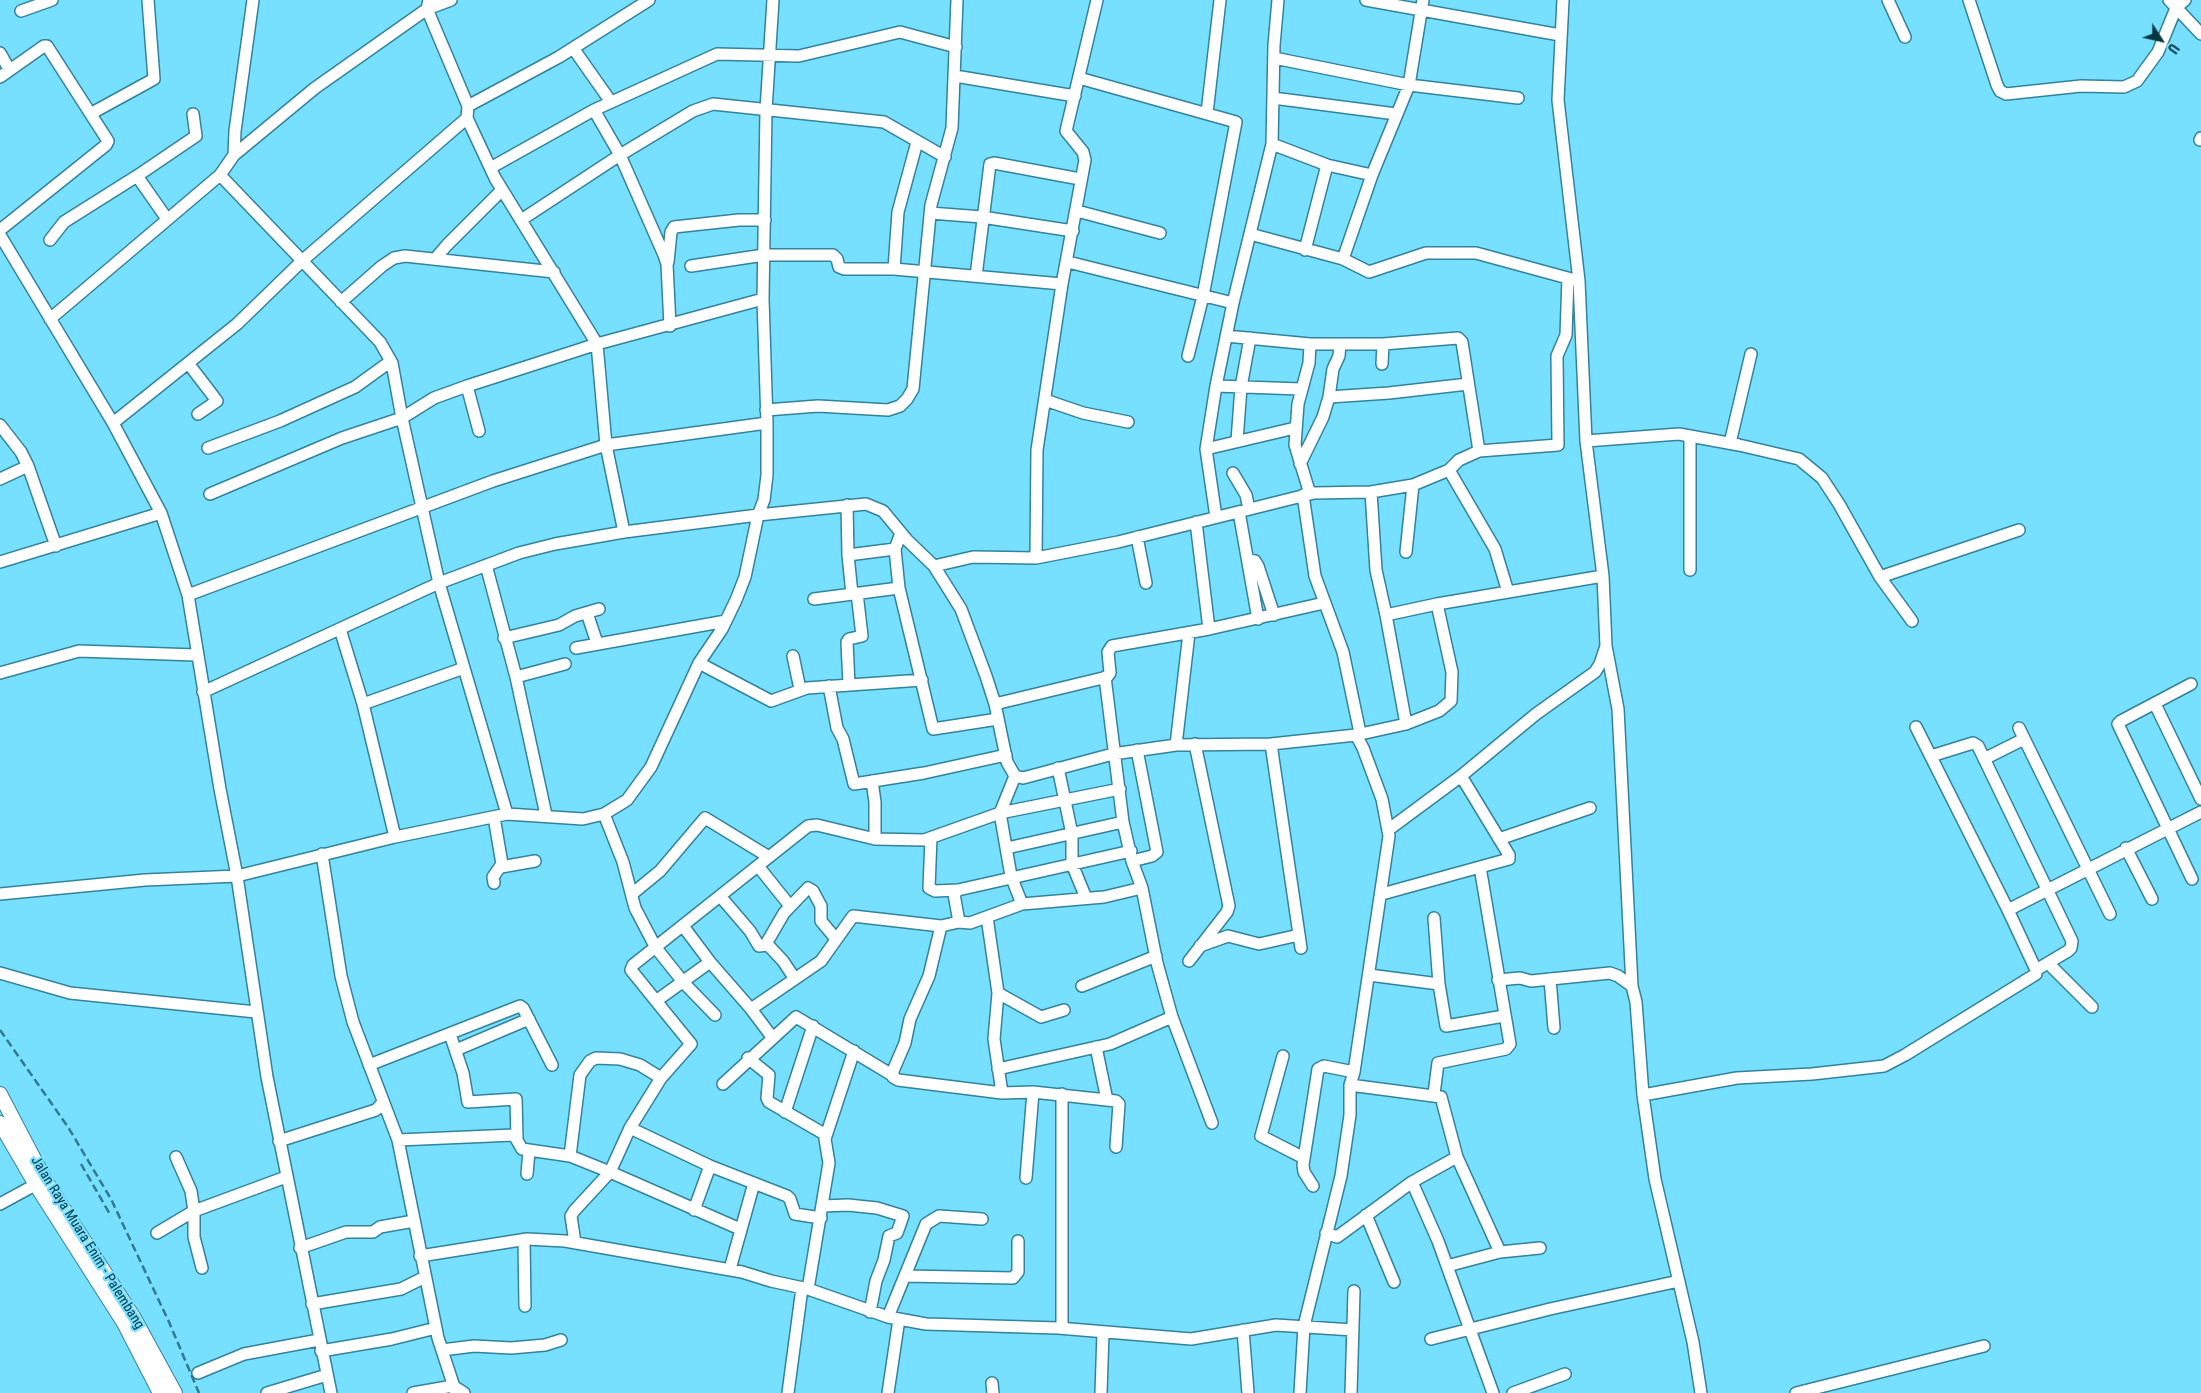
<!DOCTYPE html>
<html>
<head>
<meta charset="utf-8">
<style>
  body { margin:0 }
  #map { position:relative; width:2201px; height:1393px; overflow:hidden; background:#77dfff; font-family:"Roboto Condensed",sans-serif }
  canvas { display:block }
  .north { position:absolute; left:2136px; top:15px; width:50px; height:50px; -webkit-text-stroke:4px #77dfff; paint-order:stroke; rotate:125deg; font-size:14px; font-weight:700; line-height:20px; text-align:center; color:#063743 }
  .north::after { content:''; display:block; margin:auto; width:18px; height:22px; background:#063743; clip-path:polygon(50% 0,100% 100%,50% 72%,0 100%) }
</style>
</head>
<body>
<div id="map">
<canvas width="2201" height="1393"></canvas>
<div class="north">U</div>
</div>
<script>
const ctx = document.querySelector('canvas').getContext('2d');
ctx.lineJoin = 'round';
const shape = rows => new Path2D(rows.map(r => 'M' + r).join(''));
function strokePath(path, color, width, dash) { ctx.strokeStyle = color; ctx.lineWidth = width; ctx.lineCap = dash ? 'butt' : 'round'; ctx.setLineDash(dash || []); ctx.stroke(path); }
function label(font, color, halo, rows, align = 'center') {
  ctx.font = font + ' "Roboto Condensed",sans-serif'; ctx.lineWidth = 4.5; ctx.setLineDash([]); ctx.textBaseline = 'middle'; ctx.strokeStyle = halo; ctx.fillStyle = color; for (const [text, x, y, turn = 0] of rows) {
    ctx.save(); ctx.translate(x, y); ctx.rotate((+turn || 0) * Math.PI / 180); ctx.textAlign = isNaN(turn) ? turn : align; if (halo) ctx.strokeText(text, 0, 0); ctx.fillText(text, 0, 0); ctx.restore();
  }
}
const minor = shape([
  [253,0,235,131,234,155,220,175,380,342,392,363,402,418,439,583,507,814],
  [429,0,427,9,468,106,467,118,495,178,597,344,606,445,624,532],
  [1366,0,1560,35],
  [1563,0,1558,100,1579,281,1586,441,1603,576,1606,646,1618,709,1632,986,1636,1002,1643,1095,1655,1179,1693,1342,1701,1393],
  [1888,0,1905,37],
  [1969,0,1997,85,2000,91,2006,94,2081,86,2124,87,2137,81,2158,52,2176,8,2185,0],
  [2169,0,2201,34],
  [21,11,52,0],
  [573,48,611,102],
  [0,53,9,69],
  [1274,58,1409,85,1518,98],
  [955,76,1075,96],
  [0,77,44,46,47,46,108,141,106,145,0,230],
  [1079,78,1236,122,1203,296,1188,356],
  [1273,98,1396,114],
  [468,106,559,57,649,0],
  [594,110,620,155,664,255,667,264,670,326],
  [92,113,154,79,148,0],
  [1207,113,1220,0],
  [2200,140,2201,138],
  [1272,144,1327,165,1372,175],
  [234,155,315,88,427,9,451,0],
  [492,167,594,110,717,54,799,56,900,32,956,47],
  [137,176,196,136,193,114],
  [1077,211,1160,233],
  [930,213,982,217,1073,231],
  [521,220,620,155,693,111,713,104,884,122,945,157],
  [1250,234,1343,259,1369,272,1426,253,1476,253,1575,280],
  [0,235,113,423,161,513,188,595,220,789,237,876,267,1077,331,1393],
  [50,240,64,222,137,176,167,219],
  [1305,250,1327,165],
  [435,259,447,245,502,190],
  [1343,259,1372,175,1409,85,1423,0],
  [668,262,671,232,674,227,739,220,765,220],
  [1068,262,1233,303],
  [691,266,764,255,833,255,837,259,839,267,844,269,894,269,1062,284],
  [894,269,898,212,917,142],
  [976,276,990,164,994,163,1080,179],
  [341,302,382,266,394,258,405,256,554,272],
  [50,319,220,175],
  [1226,336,1310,344,1383,344,1458,338,1462,342,1479,451],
  [188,363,217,401,198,414],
  [1382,364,1383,344],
  [467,386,479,431],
  [1216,386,1301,389],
  [1329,397,1333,369,1339,356,1340,344],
  [1045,400,1083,413,1128,422],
  [766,410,818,406,888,410,900,406,907,399,913,389,931,205,952,128,957,0],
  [113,423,237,324,303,260,467,118],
  [0,425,21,452,28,466,56,546],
  [1690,436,1690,570],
  [1237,441,1241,387,1250,338],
  [1586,441,1679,434,1739,445,1799,459,1822,478,1839,504,1880,577,1912,621],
  [1730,443,1751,354],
  [208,448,280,421,355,387,391,361],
  [1206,449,1295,428],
  [1300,464,1323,417,1329,397,1389,393,1468,384],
  [1233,473,1246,495,1249,509],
  [0,479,28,466],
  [1371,492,1376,570,1386,615],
  [210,494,342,438,402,418,434,398,467,386,597,344,763,299],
  [1310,494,1295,445,1298,404,1309,363,1310,344],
  [1303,495,1315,576,1343,652,1360,733],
  [847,505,848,555,895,549],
  [1239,512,1258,619],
  [1216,517,1206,449,1216,386,1233,303,1272,144,1274,45,1278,0],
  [1196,522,1209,629],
  [901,533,895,549,899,588,933,729,998,719],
  [1137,537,1146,583],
  [1406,552,1413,485],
  [848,555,852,594],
  [1036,558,1037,450,1062,284,1085,160,1083,152,1066,131,1097,0],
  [1248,560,1255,561,1258,566,1274,615],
  [0,562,161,513],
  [486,565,516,677,546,815],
  [934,566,973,557,1036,558,1118,542,1314,493,1371,492,1413,485,1449,470],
  [1880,577,2019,530],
  [1508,592,1495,549,1449,470,1459,460,1479,451,1558,445,1557,356,1566,335,1568,278],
  [188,595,493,481,606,445,767,423],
  [814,599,899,588],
  [587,613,597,643],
  [340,629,363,704,395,837],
  [504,638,559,625,575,616,599,609],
  [576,648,726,621],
  [793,656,800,689],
  [699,663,771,701,807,688,922,680],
  [0,673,79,651,196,655],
  [516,677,565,664],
  [1105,677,1123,822,1132,861,1142,888,1157,963,1172,1017,1212,1123],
  [2191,684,2121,721,2118,724,2192,879],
  [849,685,847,642,849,639,862,636,857,593],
  [829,686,837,728,843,739,854,784,924,773,1006,755],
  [203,692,439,583,519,553,555,544,624,532,758,515,866,504,883,511,907,540,934,566,961,609,986,676,995,704,1007,762,1015,776,1023,778,1113,754,1176,745,1271,744,1356,735,1363,748,1382,799,1389,836,1354,1072,1350,1085,1350,1115,1341,1176,1304,1326,1300,1393],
  [363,704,464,668],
  [995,704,1107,677,1110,673,1108,652,1112,646,1209,629,1324,603],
  [2155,704,2201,799],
  [1406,724,1386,615,1437,604,1603,576],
  [2019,728,2110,914],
  [1356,735,1406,724,1439,711,1451,701,1452,672,1437,604],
  [1271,744,1301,948],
  [1176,745,1189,633],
  [1931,756,1973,743,1978,746,2072,941,2071,948,2068,951,2036,970],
  [1984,759,2024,739],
  [1058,768,1072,834,1072,864,1086,898],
  [1015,776,1000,813,1011,876,1022,904],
  [872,781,875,802,875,839],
  [604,814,623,862,635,908,656,948,684,983,715,1015],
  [1388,830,1461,776,1536,714,1595,672,1600,664,1606,646],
  [931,838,929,888,935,891,958,890,1131,851],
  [1499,839,1590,808],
  [1007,848,1123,822],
  [2126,848,2152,899],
  [322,854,341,976,353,1022,398,1140,438,1338,456,1393],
  [1132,861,1152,856,1157,852,1137,750],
  [758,866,790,906],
  [501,867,535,861],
  [494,883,493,877,502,864,494,817],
  [958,890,954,894,959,922],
  [0,894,145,880,237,876,395,837,507,814,583,819,604,814,627,800,651,767,699,663,722,629,736,600,745,577,758,515,764,500,767,475,767,423,763,299,766,110,773,0],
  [632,894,660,871,705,818,769,857],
  [1382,894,1509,859,1509,855,1461,776],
  [720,896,750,931,759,946,768,945,783,961,795,979],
  [2008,910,2201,812],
  [987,917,998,993,994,1039,1002,1093],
  [1434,918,1439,984],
  [683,926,710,962,751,1009,772,1037],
  [941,926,929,976,910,1019,905,1043,893,1071,893,1077,898,1080,1002,1093,1033,1092,1116,1101,1119,1104,1116,1147],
  [766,944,784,913,808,888,813,891,821,906,821,921,836,939],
  [1200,946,1228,936,1259,944,1299,935],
  [1189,961,1227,912,1229,906,1195,744],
  [710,962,656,1001,631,970,633,965,808,826,817,825,875,839,924,840,1000,813,1120,789],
  [2048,963,2092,1007],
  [0,973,70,993,256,1012],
  [1369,975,1439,984,1446,1026,1504,1016],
  [1550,979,1554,1028],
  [1498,980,1520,978,1531,981,1610,973,1618,976,1632,986],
  [1082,986,1156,956],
  [998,993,1041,1017,1064,1010],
  [751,1009,821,961,853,916,941,926,959,922,970,923,1022,904,1104,897,1142,888],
  [450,1034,463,1073,468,1102,516,1099,517,1138],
  [1096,1047,1107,1100],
  [456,1050,529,1019],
  [1283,1056,1261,1136,1304,1158],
  [748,1058,769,1075,767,1098,769,1102,826,1135],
  [369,1065,520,1006,523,1008,552,1065],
  [998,1069,1110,1044,1172,1017],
  [723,1084,796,1017,892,1075],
  [1062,1094,1062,1328],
  [1434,1094,1438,1063,1506,1049,1510,1044,1480,867],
  [1643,1095,1737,1078,1812,1074,1884,1066,1905,1055,2036,974,2036,970,2008,910,1916,727],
  [785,1112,813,1026],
  [630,1128,710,1166,787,1196,790,1199,795,1214,821,1218],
  [398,1140,514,1135,522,1149,570,1156,610,1172,740,1229],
  [279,1141,376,1110,383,1102],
  [570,1156,580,1075,590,1061,596,1058,620,1059,640,1065,661,1078],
  [176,1157,191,1191,194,1211,194,1237,202,1268],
  [527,1174,529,1151],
  [1026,1178,1033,1092],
  [1412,1182,1438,1241,1493,1393],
  [1313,1186,1304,1172,1303,1165,1318,1069,1324,1066,1354,1072],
  [0,1204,44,1180],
  [823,1206,848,1205,877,1208,903,1216,897,1233,889,1236,884,1260,876,1281,870,1312],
  [694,1210,710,1166],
  [1366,1215,1394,1282],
  [157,1233,194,1211,286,1177],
  [1326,1233,1337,1237,1412,1182,1457,1157,1441,1097,1350,1085],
  [524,1240,525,1306],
  [575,1243,571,1216,574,1211,610,1172,630,1128,661,1078,691,1044,656,1001],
  [300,1248,346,1232,373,1232,380,1227,414,1221],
  [1500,1252,1540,1248],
  [420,1256,527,1239,565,1241,742,1272,771,1281,808,1289,888,1317,926,1324,1058,1328,1191,1339,1276,1325,1353,1330],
  [1447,1266,1500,1252,1457,1157],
  [730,1269,754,1183],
  [905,1276,1013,1278,1018,1272,1018,1241],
  [808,1289,829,1163,825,1139,854,1051],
  [312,1304,401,1289,425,1277],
  [888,1317,926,1224,939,1216,982,1219],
  [1243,1330,1248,1393],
  [1431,1339,1550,1309,1679,1281],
  [442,1350,474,1346,511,1348,545,1345,561,1340],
  [321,1351,392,1339,436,1328],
  [198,1373,244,1354,319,1340],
  [992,1383,993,1393],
  [267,1393,327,1375],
  [413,1393,453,1386,464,1393],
  [788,1393,802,1288],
  [888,1393,899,1319],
  [1101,1393,1103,1333],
  [1351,1393,1354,1291],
  [1513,1393,1565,1374],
  [1796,1393,1984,1346]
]);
const major = shape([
  [0,1094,45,1180,134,1318,175,1393],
  [0,1123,36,1185,124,1323,160,1393]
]);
strokePath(minor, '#32839b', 14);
strokePath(major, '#32839b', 16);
strokePath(minor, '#fff', 11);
strokePath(major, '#fff', 14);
strokePath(shape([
  [0,1030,68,1127,111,1199,169,1322,199,1393],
  [81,1164,111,1216]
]), '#33798d', 2.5, [8, 4]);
label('14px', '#063743', '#77dfff', [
  ["Jalan Raya Muara Enim - Palembang",87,1243,58]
]);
</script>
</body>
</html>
